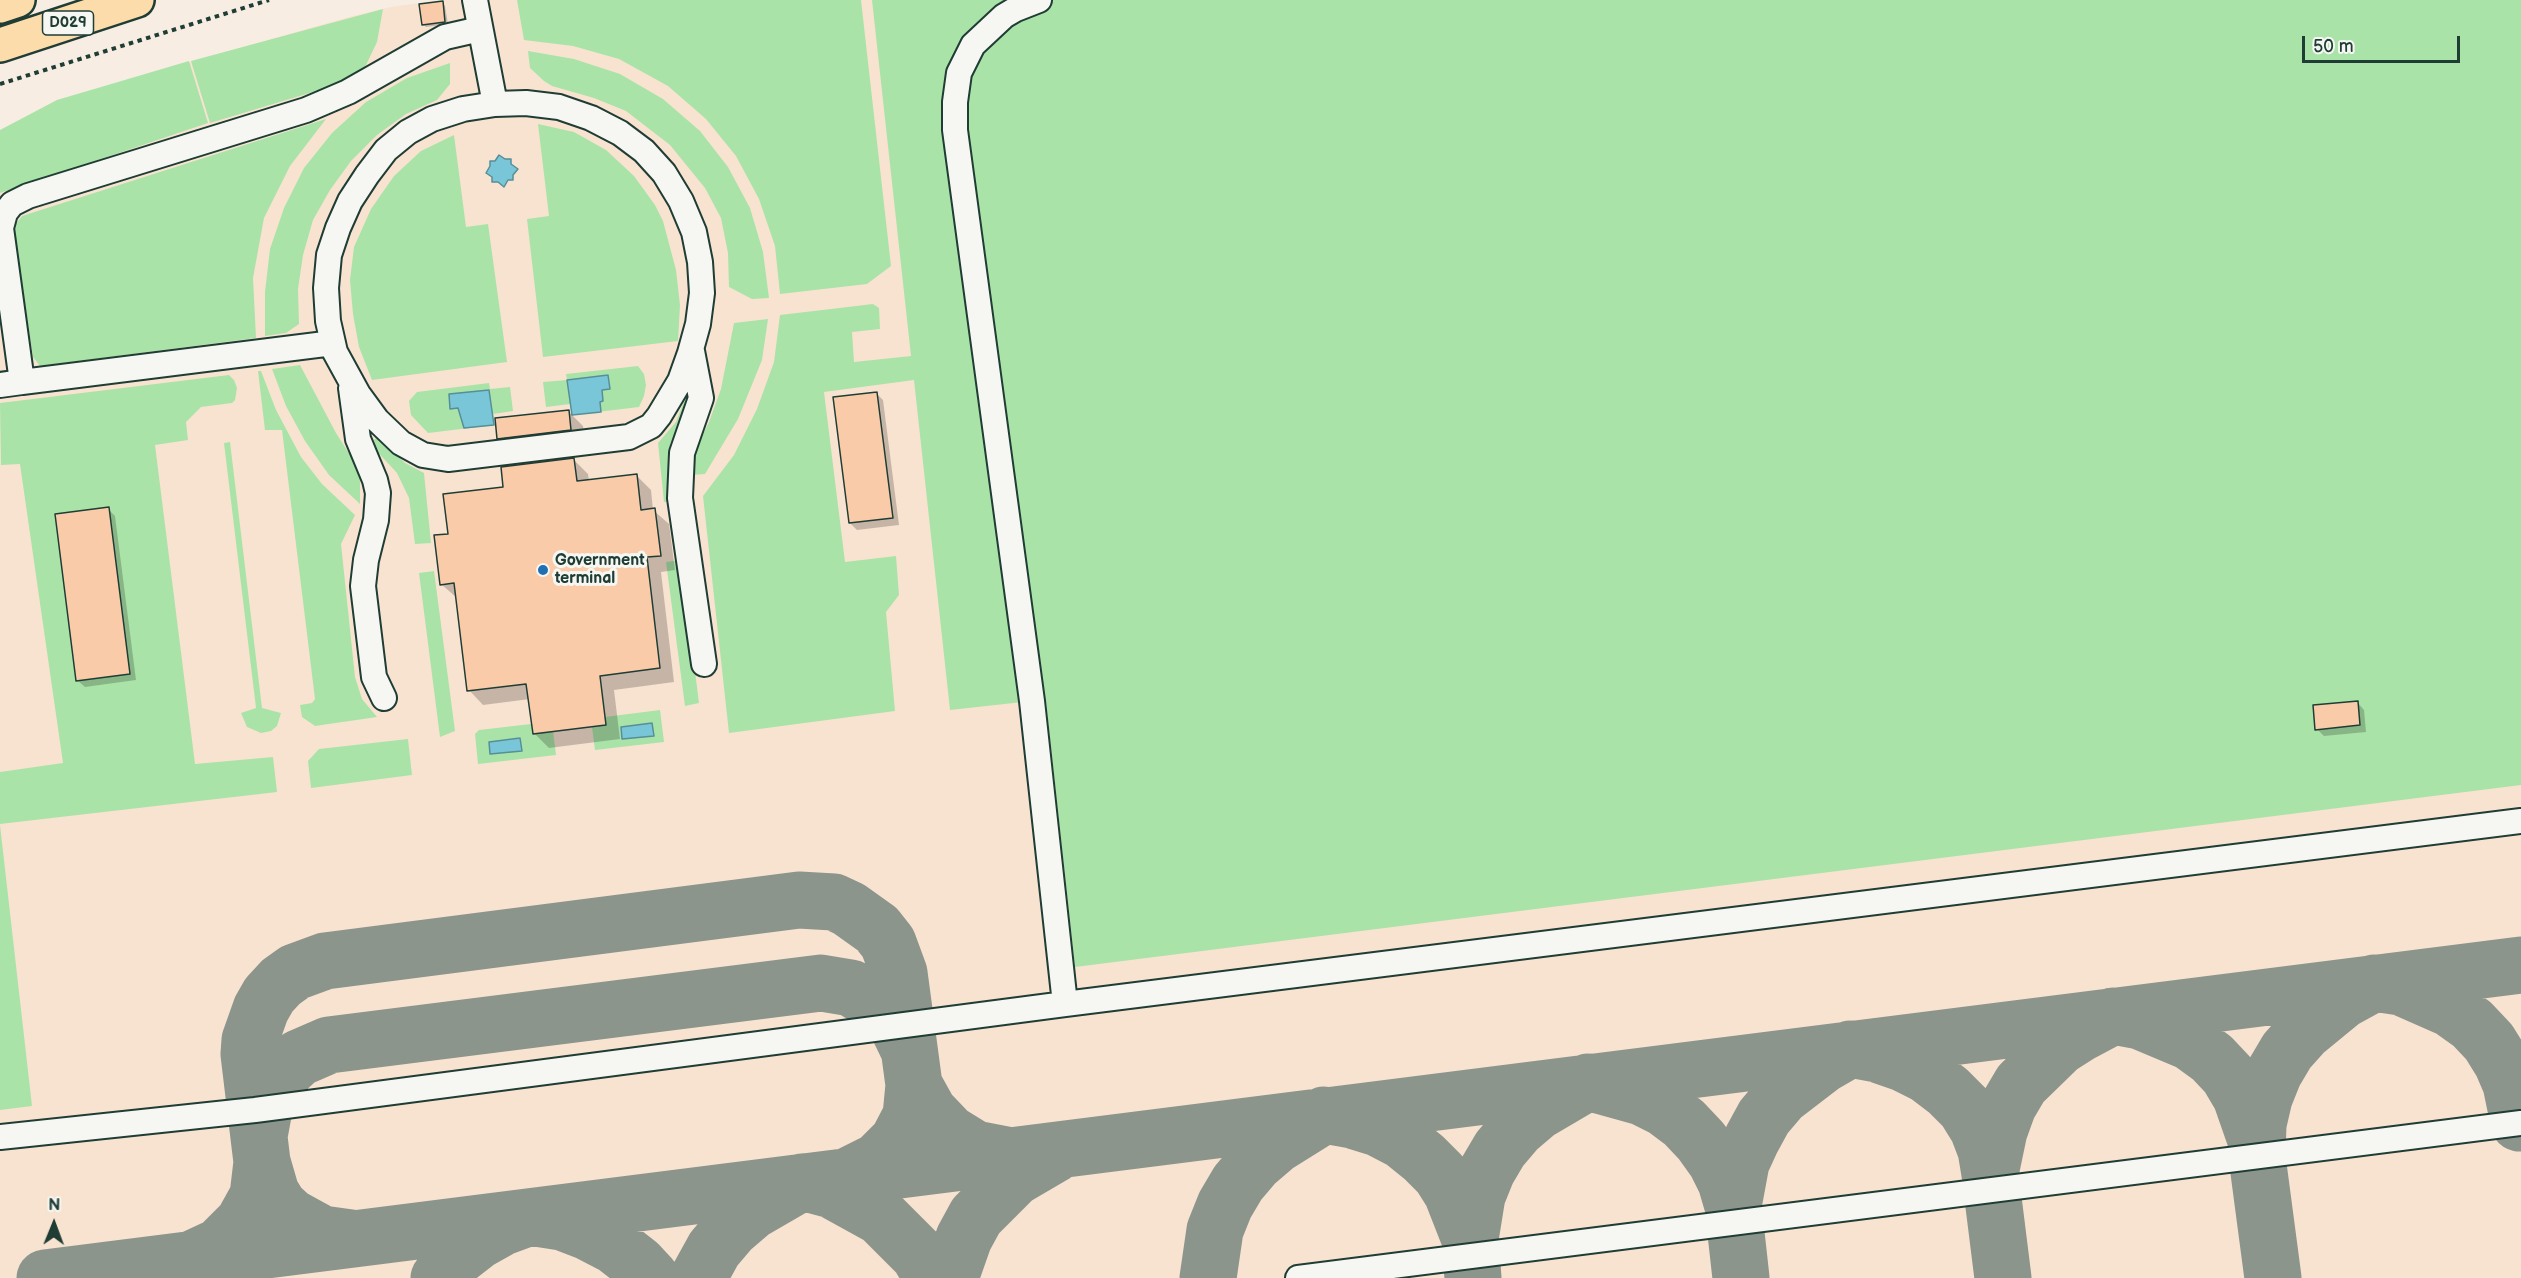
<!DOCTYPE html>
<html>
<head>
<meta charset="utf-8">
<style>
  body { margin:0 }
  #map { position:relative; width:2521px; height:1278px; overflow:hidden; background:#f7ede3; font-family:"Balsamiq Sans",sans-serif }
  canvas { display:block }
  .north { position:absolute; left:24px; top:1194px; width:60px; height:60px; -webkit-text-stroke:4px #f6f6f2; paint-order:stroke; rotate:1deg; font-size:16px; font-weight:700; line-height:24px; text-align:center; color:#1f3d34 }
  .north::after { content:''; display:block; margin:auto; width:21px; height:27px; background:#1f3d34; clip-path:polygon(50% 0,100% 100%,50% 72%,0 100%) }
  .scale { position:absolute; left:2302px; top:36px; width:158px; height:27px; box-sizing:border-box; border:3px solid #1f3d34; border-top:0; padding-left:8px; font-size:18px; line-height:21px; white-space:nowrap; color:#1f3d34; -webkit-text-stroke:4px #f6f6f2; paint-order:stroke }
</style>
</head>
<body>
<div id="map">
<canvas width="2521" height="1278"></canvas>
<div class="north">N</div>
<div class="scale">50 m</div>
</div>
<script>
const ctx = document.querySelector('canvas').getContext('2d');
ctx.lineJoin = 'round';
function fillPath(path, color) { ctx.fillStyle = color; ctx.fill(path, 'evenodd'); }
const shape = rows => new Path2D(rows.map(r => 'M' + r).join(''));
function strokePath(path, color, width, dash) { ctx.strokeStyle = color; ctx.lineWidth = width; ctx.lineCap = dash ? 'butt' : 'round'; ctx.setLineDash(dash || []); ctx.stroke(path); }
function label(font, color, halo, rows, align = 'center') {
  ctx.font = font + ' "Balsamiq Sans",sans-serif'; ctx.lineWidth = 6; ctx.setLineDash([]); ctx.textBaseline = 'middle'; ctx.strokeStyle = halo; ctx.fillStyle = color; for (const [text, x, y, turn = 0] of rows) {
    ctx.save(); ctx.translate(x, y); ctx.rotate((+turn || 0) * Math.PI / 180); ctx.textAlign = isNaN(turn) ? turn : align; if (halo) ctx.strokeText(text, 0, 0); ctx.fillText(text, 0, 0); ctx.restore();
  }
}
fillPath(shape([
  [441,0,2521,0,2521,1278,0,1278,0,131,57,100,349,17,391,7]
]), '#f8e3d1');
fillPath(shape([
  [517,0,861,0,891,266,867,284,780,294,775,246,759,199,736,156,706,119,668,86,619,59,573,46,524,40],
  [872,0,2521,0,2521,785,1075,967,1046,702,1032,701,950,710,914,380,824,392,845,562,896,556,899,595,886,612,895,711,729,733,703,496,734,455,757,409,774,362,780,315,873,304,879,308,880,329,852,332,854,362,911,356],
  [383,9,377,42,366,65,357,75,336,85,210,123,191,61],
  [528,51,574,59,620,74,663,99,700,131,728,167,750,208,763,252,769,298,752,299,729,287,728,253,721,218,705,188,670,145,626,111,594,98,552,86,544,81,530,68],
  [189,61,208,123,0,193,0,130,57,100],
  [450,63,450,84,437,100,406,114,377,135,351,161,330,190,313,220,303,255,298,289,299,324,286,333,265,336,265,292,270,249,284,208,304,168,332,133,366,102,407,78],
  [326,119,290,166,264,218,253,278,256,338,40,366,33,357,14,233,16,224,22,216],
  [538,124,574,132,606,150,634,176,655,205,663,221,676,270,680,305,678,341,543,357,527,219,549,216],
  [454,135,466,227,488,224,507,362,372,380,359,347,353,314,350,280,354,247,371,209,394,176,421,151],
  [768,319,762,360,738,419,705,474,692,475,693,455,709,422,721,389,734,323],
  [300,365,336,433,357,466,360,475,360,504,329,475,305,441,286,406,272,369],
  [638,366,644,374,646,385,644,396,639,407,572,415,570,404,546,407,543,382,567,380,566,374],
  [258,371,261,371,276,410,301,457,322,484,355,515,341,544,355,677,362,699,377,717,315,726,302,717,300,705,312,703,315,699,282,430,265,430],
  [229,375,234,380,237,388,235,400,232,403,201,407,186,422,188,440,155,445,195,764,273,757,277,792,0,824,0,772,63,763,20,464,1,465,0,403],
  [489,383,490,389,510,387,513,411,493,414,494,425,428,433,411,415,409,401,417,392],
  [685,399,691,403,670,444,676,501,664,502,658,443,676,422],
  [376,438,380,438,405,463,424,473,431,543,415,544,409,498,397,473,373,447,372,442],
  [230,442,262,708,281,713,277,726,271,731,261,733,247,727,241,713,256,708,224,443],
  [681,560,699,703,685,706,666,562],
  [434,571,455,731,440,737,419,573],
  [660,710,664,742,595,750,592,727,606,725,605,717],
  [531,724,533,734,553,731,556,755,478,764,475,734,479,730],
  [408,739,412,775,311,788,308,761,319,749],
  [0,825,32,1106,0,1110]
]), '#aae3a8');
const water = shape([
  [499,155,505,159,511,159,511,164,518,169,513,175,513,180,508,180,504,187,498,182,492,182,492,177,486,173,490,166,490,161,495,161,499,155],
  [608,375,610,389,602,390,603,401,600,402,601,412,572,415,567,380,608,375],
  [489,390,494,425,464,428,458,408,450,409,449,394,489,390],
  [652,723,654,736,622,739,621,727,652,723],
  [520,738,522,751,490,754,489,742,520,738]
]);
fillPath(water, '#7ac6d9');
strokePath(water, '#568f97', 1.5);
fillPath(shape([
  [442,2,445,6,448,24,426,27,423,24],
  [876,393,883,400,899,525,857,530,850,523],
  [568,411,583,426,585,444,514,453,499,438],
  [574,460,588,474,589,481,636,475,651,490,653,510,669,524,675,570,661,572,674,682,614,690,620,739,549,748,534,733,530,699,483,705,469,690,457,598,441,584,450,535,505,488],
  [108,509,115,516,136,680,85,687,77,680],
  [2357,702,2364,710,2366,732,2324,736,2317,729]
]), '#0003');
strokePath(shape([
  [259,1136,264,1109,270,1095,287,1069,299,1058,329,1045,821,983,851,988,878,1004,896,1023,909,1050],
  [262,1162,249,1054,250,1040,261,1009,269,995,281,982,295,972,325,961,799,900,834,902,849,909,877,929,888,943,899,973,914,1085],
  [846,1177,878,1161,898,1141,911,1116,914,1085,929,1112,949,1133,975,1149,1011,1156],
  [192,1259,220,1246,243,1223,258,1196,262,1162,271,1193,279,1206,291,1217,322,1234,351,1238],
  [45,1278,2521,965],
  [439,1278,456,1258,478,1241,503,1227,530,1217,562,1222,588,1232,615,1246,638,1264,651,1278],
  [698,1278,714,1249,731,1229,752,1211,802,1182,832,1190,881,1217,918,1254,933,1278],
  [950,1278,964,1238,976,1216,1014,1178,1055,1154],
  [1208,1278,1215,1230,1225,1205,1238,1183,1255,1163,1276,1145,1324,1115,1352,1120,1378,1128,1403,1141,1424,1158,1440,1174,1452,1193,1470,1239],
  [1473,1278,1470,1239,1477,1196,1487,1171,1500,1149,1517,1129,1537,1112,1588,1082,1642,1097,1664,1108,1684,1123,1701,1141,1716,1162,1726,1182,1733,1206],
  [1741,1278,1733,1206,1741,1163,1752,1139,1764,1117,1781,1097,1824,1064,1850,1049,1877,1054,1903,1063,1927,1075,1948,1091,1965,1108,1978,1129,1986,1150,1990,1174],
  [2003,1278,1990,1174,1999,1131,2008,1106,2021,1084,2059,1047,2081,1033,2113,1016,2140,1021,2190,1042,2212,1058,2228,1075,2241,1097,2256,1140],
  [2273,1278,2257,1157,2258,1124,2264,1098,2274,1073,2287,1051,2304,1032,2343,1000,2374,983,2401,987,2451,1009,2472,1024,2489,1042,2502,1063,2511,1084,2519,1123]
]), '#8b958c', 57);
const building = shape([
  [443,1,445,22,422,25,419,4,443,1],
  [877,392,893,518,849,523,833,397,877,392],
  [569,410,571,430,497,439,495,418,569,410],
  [574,458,577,481,637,474,641,510,655,508,661,556,647,557,660,668,600,676,606,725,533,734,526,684,467,691,454,583,440,585,434,535,448,534,443,494,503,487,501,467,574,458],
  [109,507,130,674,76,681,55,514,109,507],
  [2358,701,2360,725,2315,730,2313,705,2358,701]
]);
fillPath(building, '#f9cba8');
strokePath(building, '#1f3d34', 1.5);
const minor = shape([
  [475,0,495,104],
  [1039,0,1016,9,1004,16,973,45,959,73,955,102,955,130,1032,701,1065,1004],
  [526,103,559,107,591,118,620,133,644,151,664,173,681,201,694,232,700,262,702,293,698,324,690,353,680,381,659,416,651,426,629,437,448,459,423,455,401,443,377,420,358,394,335,352,328,321,326,288,329,255,338,228,350,201,367,175,386,150,408,132,432,119,463,109,495,104,526,103],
  [692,351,701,398,682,453,680,498,704,664],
  [22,382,333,343],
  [0,385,22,382,1,228,5,213,12,204,28,196,306,110,348,92,445,37,480,29],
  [351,388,358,439,375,480,378,493,376,520,366,560,363,586,374,677,384,698],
  [0,1137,255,1110,1065,1004,2521,821],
  [1298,1278,2521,1123]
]);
const highway = shape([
  [0,6,18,0],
  [0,45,137,0]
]);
strokePath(minor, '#1f3d34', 28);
strokePath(highway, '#1f3d34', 38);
strokePath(shape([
  [0,84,269,0]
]), '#1f3d34', 4, [4.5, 4.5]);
strokePath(minor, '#f6f6f2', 24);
strokePath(highway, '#fddcac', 33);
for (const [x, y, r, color] of [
  [543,570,6,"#1f6fb2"]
]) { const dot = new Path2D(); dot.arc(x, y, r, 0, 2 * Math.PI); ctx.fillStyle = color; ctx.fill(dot); strokePath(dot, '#f6f6f2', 2); }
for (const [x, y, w] of [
  [68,23,51]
]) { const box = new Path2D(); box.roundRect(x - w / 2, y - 12, w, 24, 4.5); ctx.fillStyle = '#f6f6f2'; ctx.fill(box); strokePath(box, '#1f3d34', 1.5); }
label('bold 15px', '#1f3d34', null, [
  ["D029",68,23]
]);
label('bold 16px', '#1f3d34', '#f6f6f2', [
  ["Government",555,561],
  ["terminal",555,579]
], 'left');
</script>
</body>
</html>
